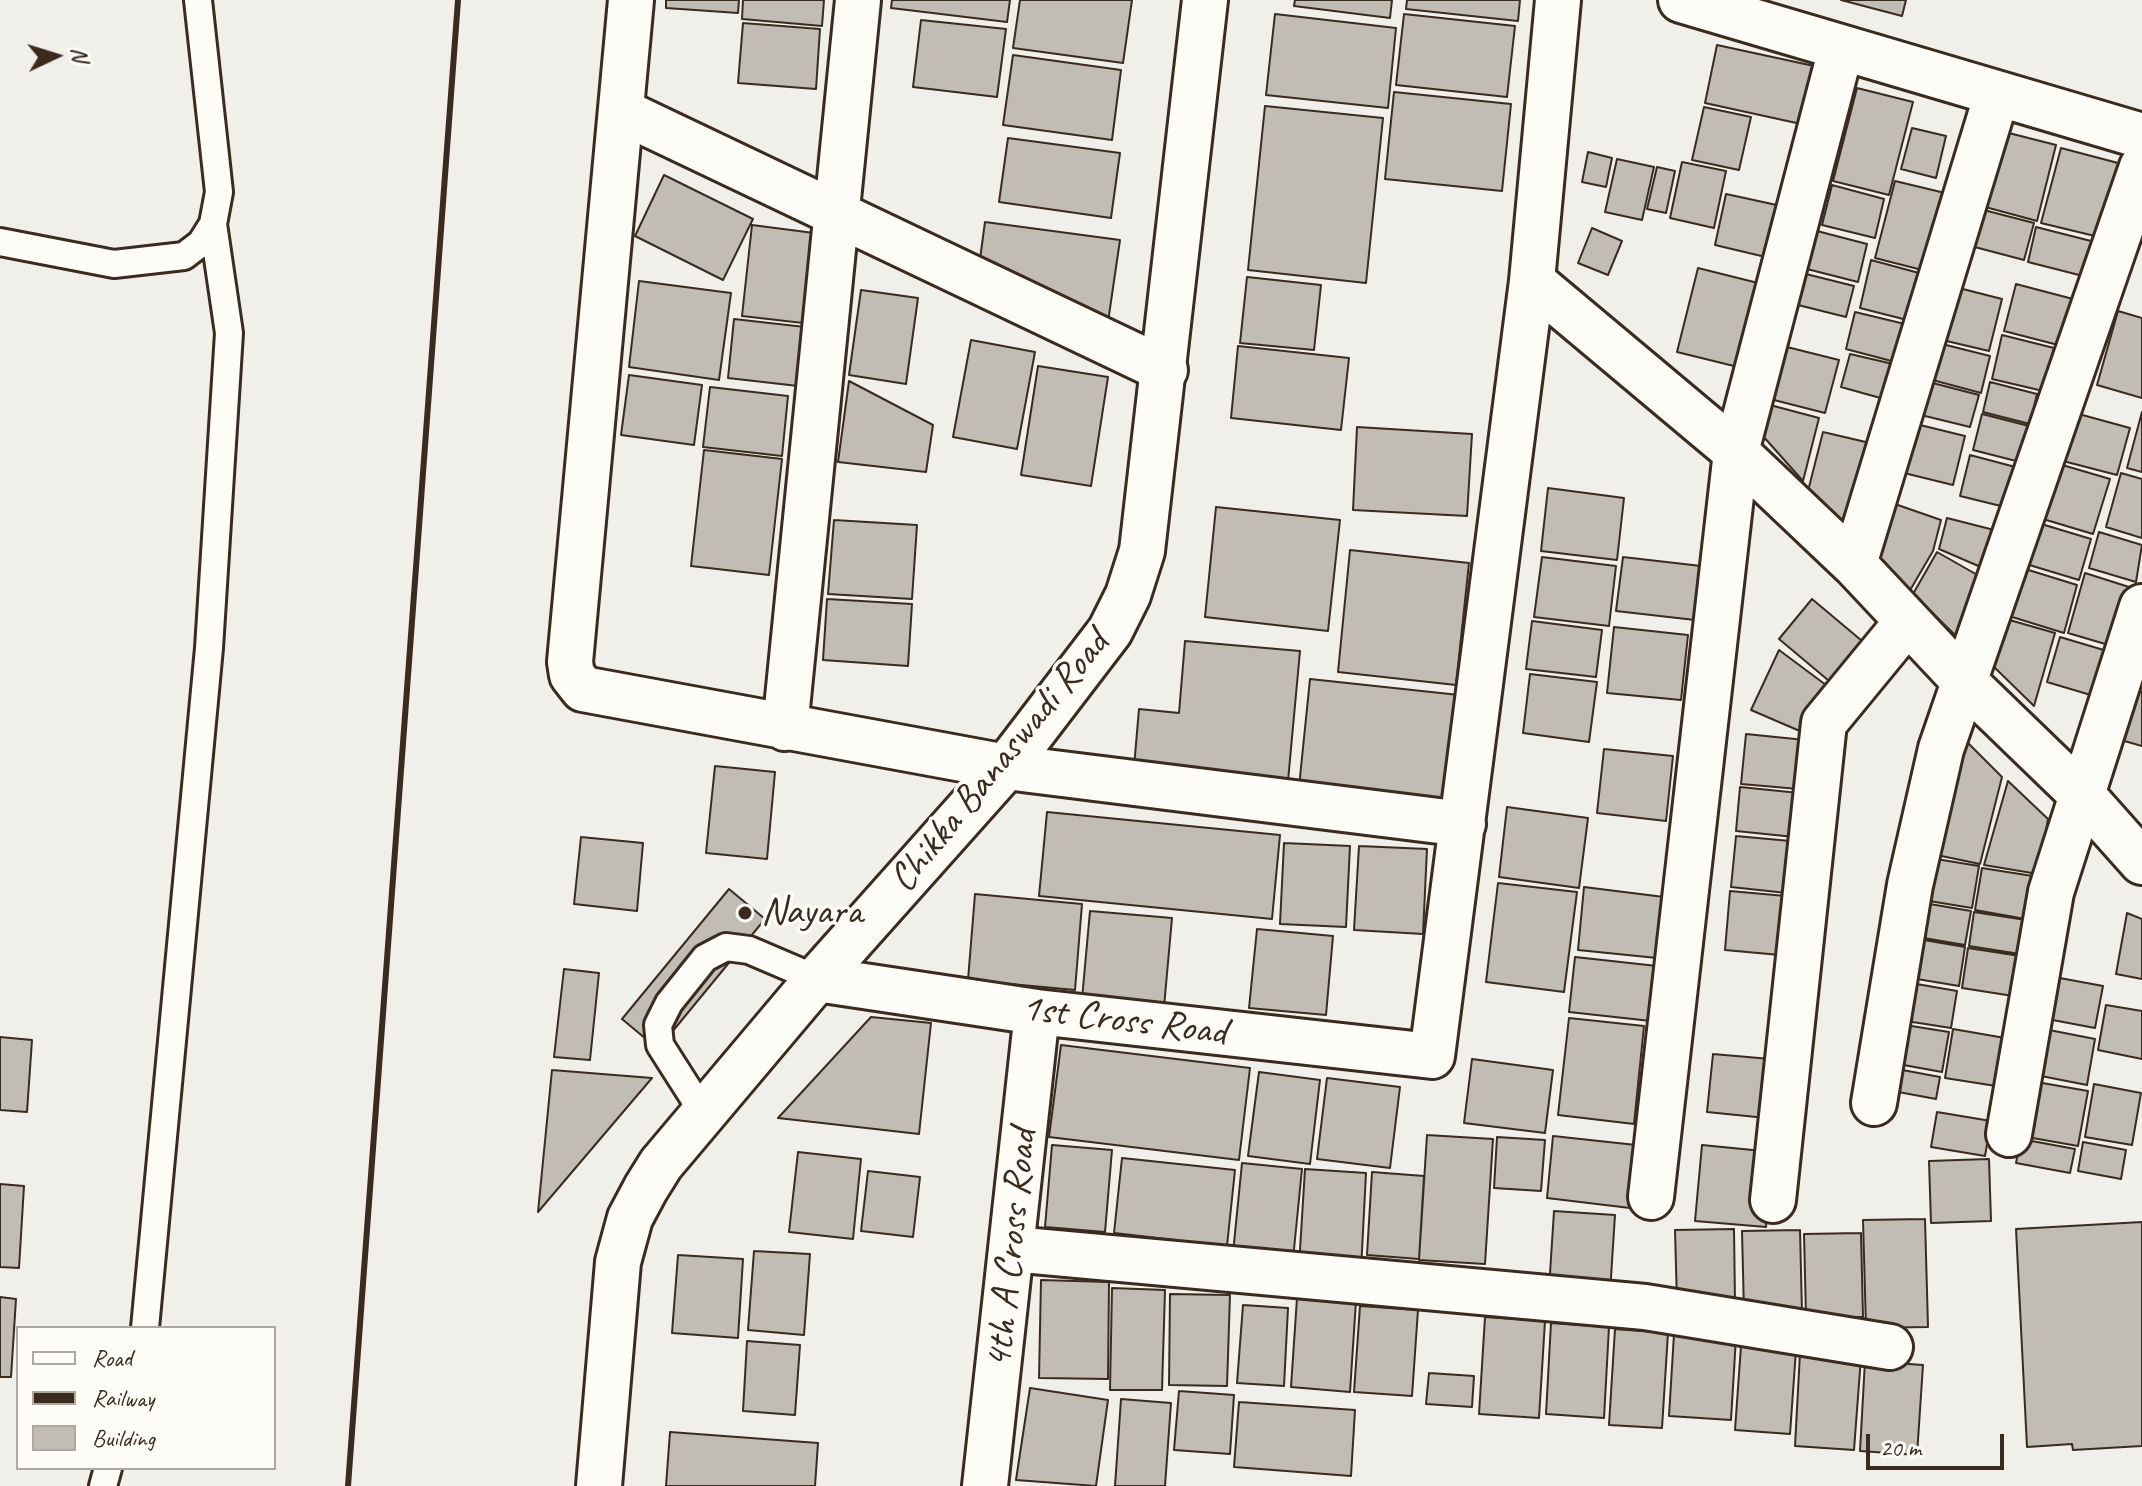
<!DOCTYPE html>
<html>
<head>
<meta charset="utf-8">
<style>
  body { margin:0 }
  #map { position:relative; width:2142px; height:1486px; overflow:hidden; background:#f1efea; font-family:Caveat,sans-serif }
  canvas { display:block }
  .legend { position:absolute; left:16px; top:1326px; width:260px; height:144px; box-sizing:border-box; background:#fdfcf7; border:2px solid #afa8a0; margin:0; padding:10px 14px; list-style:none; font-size:24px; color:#3b2a1e }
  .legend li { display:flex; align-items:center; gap:16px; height:40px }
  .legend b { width:40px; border:2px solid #afa8a0 }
  .north { position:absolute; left:16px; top:16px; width:80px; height:80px; -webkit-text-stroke:6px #fdfcf7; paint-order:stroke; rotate:86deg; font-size:22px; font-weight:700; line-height:32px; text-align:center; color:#3b2a1e }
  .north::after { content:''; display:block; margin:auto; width:28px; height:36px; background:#3b2a1e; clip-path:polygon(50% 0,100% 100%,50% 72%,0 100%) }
  .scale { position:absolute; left:1866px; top:1434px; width:138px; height:36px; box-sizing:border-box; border:4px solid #3b2a1e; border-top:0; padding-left:10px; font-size:24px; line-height:28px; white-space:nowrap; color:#3b2a1e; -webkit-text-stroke:6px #fdfcf7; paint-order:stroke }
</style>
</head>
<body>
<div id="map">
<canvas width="2142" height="1486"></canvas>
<ul class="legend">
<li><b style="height:10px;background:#fdfcf7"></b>Road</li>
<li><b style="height:10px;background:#3b2a1e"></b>Railway</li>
<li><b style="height:22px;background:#c1bcb4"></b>Building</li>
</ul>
<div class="north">N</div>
<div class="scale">20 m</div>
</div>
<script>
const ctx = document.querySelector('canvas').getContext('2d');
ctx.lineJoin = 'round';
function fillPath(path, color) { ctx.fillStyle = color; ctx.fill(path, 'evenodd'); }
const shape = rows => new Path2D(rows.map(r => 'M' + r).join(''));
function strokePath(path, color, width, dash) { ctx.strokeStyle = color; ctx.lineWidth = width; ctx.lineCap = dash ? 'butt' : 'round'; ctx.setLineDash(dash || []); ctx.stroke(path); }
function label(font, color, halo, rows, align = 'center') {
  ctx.font = font + ' Caveat,sans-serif'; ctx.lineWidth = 7; ctx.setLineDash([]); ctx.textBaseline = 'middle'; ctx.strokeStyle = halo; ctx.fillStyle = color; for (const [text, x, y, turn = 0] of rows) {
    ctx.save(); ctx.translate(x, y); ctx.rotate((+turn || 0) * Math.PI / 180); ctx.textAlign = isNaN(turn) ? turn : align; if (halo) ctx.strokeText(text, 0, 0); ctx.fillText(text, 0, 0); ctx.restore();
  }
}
const building = shape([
  [666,0,739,0,738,13,666,8,666,0],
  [743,0,824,0,822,26,742,19,743,0],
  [892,0,1010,0,1007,22,891,8,892,0],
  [1020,0,1132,0,1123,63,1013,48,1020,0],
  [1295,0,1392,0,1390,18,1294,6,1295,0],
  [1407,0,1520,0,1518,21,1406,9,1407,0],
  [1841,0,1906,0,1902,16,1841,0],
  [1275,14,1396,28,1388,108,1266,95,1275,14],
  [1404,14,1515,26,1507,97,1396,85,1404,14],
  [921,20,1006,29,997,97,913,87,921,20],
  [743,23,820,29,816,89,738,83,743,23],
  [1717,45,1814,66,1801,124,1705,103,1717,45],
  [1013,55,1121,70,1112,140,1003,125,1013,55],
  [1857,88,1913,102,1889,195,1833,181,1857,88],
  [1394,92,1511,104,1502,191,1385,179,1394,92],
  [1265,106,1383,118,1366,283,1248,270,1265,106],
  [1704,107,1751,117,1739,170,1692,160,1704,107],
  [1912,128,1946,136,1936,178,1901,169,1912,128],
  [1997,130,2056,145,2037,221,1978,205,1997,130],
  [1008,138,1120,153,1111,218,999,202,1008,138],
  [2061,148,2118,163,2099,237,2041,223,2061,148],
  [1588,152,1612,158,1606,187,1582,182,1588,152],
  [1617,159,1654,167,1642,220,1605,212,1617,159],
  [1682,162,1726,171,1714,228,1670,218,1682,162],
  [1657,167,1675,171,1666,213,1647,209,1657,167],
  [664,175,753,219,723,280,635,236,664,175],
  [1895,181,1945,193,1926,271,1875,258,1895,181],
  [1832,185,1884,199,1875,238,1822,225,1832,185],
  [1726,194,1786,207,1774,259,1715,245,1726,194],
  [1976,208,2034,223,2024,260,1967,245,1976,208],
  [985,222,1120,240,1108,322,980,259,985,222],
  [752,225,814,233,803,323,742,316,752,225],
  [2036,227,2095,242,2087,277,2028,262,2036,227],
  [1592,228,1622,241,1608,275,1578,263,1592,228],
  [1817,231,1867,244,1858,282,1807,269,1817,231],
  [1871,260,1919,273,1907,320,1860,308,1871,260],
  [1698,268,1762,284,1742,368,1677,352,1698,268],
  [1806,274,1854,286,1846,317,1798,305,1806,274],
  [1247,277,1321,285,1314,350,1240,343,1247,277],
  [639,281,731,293,719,380,629,367,639,281],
  [2016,284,2073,299,2062,346,2004,331,2016,284],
  [1951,286,2002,299,1989,351,1938,339,1951,286],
  [861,290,918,298,906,384,849,375,861,290],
  [2118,311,2142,318,2142,398,2097,385,2118,311],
  [1855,312,1909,325,1899,363,1846,349,1855,312],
  [734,319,805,327,798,386,728,378,734,319],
  [2002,335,2054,348,2043,391,1992,379,2002,335],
  [971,340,1035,352,1017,449,953,437,971,340],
  [1934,342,1990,356,1981,393,1925,378,1934,342],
  [1238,346,1349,358,1341,430,1231,418,1238,346],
  [1787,347,1839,360,1825,413,1774,400,1787,347],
  [1850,354,1893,364,1884,399,1841,387,1850,354],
  [1038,366,1108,377,1091,486,1021,475,1038,366],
  [629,375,702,385,694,445,621,435,629,375],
  [849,381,933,425,926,472,838,462,849,381],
  [1925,381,1979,395,1970,427,1917,414,1925,381],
  [1990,382,2037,394,2030,424,1983,412,1990,382],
  [710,387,788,396,782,456,703,447,710,387],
  [1770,405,1819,418,1803,481,1762,435,1770,405],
  [2142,412,2142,472,2127,468,2142,412],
  [2075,413,2130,428,2117,475,2063,461,2075,413],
  [1982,414,2029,426,2020,462,1973,450,1982,414],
  [1916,424,1965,436,1953,485,1904,473,1916,424],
  [1357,427,1472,434,1467,516,1353,510,1357,427],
  [1823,432,1870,443,1848,531,1808,491,1823,432],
  [704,450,782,459,769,575,691,566,704,450],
  [1970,455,2019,468,2009,508,1960,496,1970,455],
  [2059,464,2110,479,2093,534,2043,519,2059,464],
  [2121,473,2142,479,2142,538,2106,527,2121,473],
  [1548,488,1624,498,1617,560,1541,551,1548,488],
  [1892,503,1941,520,1933,551,1909,592,1872,553,1892,503],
  [1216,507,1340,520,1328,631,1205,617,1216,507],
  [1947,518,2002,532,1990,571,1939,549,1947,518],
  [834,520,917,525,912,599,828,594,834,520],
  [2038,523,2091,539,2079,580,2026,564,2038,523],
  [2099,532,2142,545,2136,582,2089,568,2099,532],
  [1350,550,1469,563,1456,685,1338,672,1350,550],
  [1937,552,1988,581,1956,636,1913,594,1937,552],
  [1542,557,1616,566,1609,626,1534,617,1542,557],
  [1623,557,1701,566,1695,620,1616,611,1623,557],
  [2022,568,2077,585,2064,633,2009,616,2022,568],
  [2085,573,2129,587,2112,646,2068,633,2085,573],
  [827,599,912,604,908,666,823,660,827,599],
  [1812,599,1874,651,1841,691,1779,639,1812,599],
  [2006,619,2055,633,2034,706,1992,665,2006,619],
  [1532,621,1602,630,1596,677,1526,669,1532,621],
  [1614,627,1688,635,1681,700,1607,693,1614,627],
  [2060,637,2107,651,2094,696,2047,682,2060,637],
  [1185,641,1300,651,1288,781,1134,767,1139,709,1179,713,1185,641],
  [1779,650,1830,688,1809,735,1751,710,1779,650],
  [1530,674,1597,682,1589,742,1523,733,1530,674],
  [1310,679,1459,695,1448,802,1299,787,1310,679],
  [2134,690,2142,692,2142,746,2121,740,2134,690],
  [1746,734,1815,741,1810,790,1741,784,1746,734],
  [1959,734,2002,777,1980,864,1927,853,1959,734],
  [1604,749,1673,756,1666,821,1597,813,1604,749],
  [715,766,775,772,767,859,706,853,715,766],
  [2008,781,2048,819,2038,874,1984,865,2008,781],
  [1740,787,1809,794,1804,838,1736,831,1740,787],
  [1507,807,1588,818,1579,888,1499,877,1507,807],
  [1047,812,1280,835,1272,919,1039,896,1047,812],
  [1736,836,1801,842,1796,894,1731,887,1736,836],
  [581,837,643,843,637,911,574,904,581,837],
  [1284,843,1350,846,1346,927,1280,924,1284,843],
  [1359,846,1427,849,1423,934,1354,930,1359,846],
  [1930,858,1979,866,1972,908,1923,900,1930,858],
  [1982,868,2039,877,2031,920,1975,910,1982,868],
  [1498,883,1577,892,1564,992,1486,982,1498,883],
  [1584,887,1664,897,1657,958,1578,950,1584,887],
  [729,889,765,919,658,1049,622,1019,729,889],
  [1730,891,1797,897,1791,956,1725,950,1730,891],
  [975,894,1082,904,1075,990,968,980,975,894],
  [1924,903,1971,911,1965,945,1918,937,1924,903],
  [1090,911,1172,918,1164,1007,1082,999,1090,911],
  [1974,912,2026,920,2020,954,1969,946,1974,912],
  [2127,913,2142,919,2142,979,2116,974,2127,913],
  [1257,929,1333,936,1326,1015,1249,1008,1257,929],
  [1918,939,1965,947,1959,986,1911,978,1918,939],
  [1968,948,2020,956,2013,996,1962,988,1968,948],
  [1575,957,1657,966,1651,1021,1569,1012,1575,957],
  [564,969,599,973,590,1060,554,1057,564,969],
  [2049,976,2103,986,2095,1028,2042,1018,2049,976],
  [1911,983,1957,991,1951,1028,1906,1021,1911,983],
  [2106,1005,2142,1011,2142,1059,2098,1050,2106,1005],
  [871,1017,931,1023,919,1134,778,1118,871,1017],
  [1569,1018,1644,1026,1634,1124,1558,1115,1569,1018],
  [1905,1025,1949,1032,1942,1072,1898,1064,1905,1025],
  [1953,1029,2005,1038,1996,1086,1945,1078,1953,1029],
  [2044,1029,2095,1039,2087,1085,2036,1075,2044,1029],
  [0,1037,32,1040,27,1112,0,1110,0,1037],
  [1061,1045,1250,1068,1239,1160,1049,1137,1061,1045],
  [1713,1054,1782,1060,1776,1119,1707,1112,1713,1054],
  [1472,1059,1553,1070,1545,1133,1464,1123,1472,1059],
  [1897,1069,1940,1077,1936,1099,1893,1091,1897,1069],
  [552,1070,652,1078,538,1212,552,1070],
  [1259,1072,1320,1080,1310,1164,1248,1156,1259,1072],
  [1327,1078,1400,1087,1390,1168,1317,1159,1327,1078],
  [2031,1081,2088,1091,2078,1146,2021,1136,2031,1081],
  [2094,1084,2141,1093,2132,1145,2085,1137,2094,1084],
  [1937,1112,1991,1121,1985,1156,1931,1147,1937,1112],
  [1427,1135,1493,1139,1485,1264,1419,1260,1427,1135],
  [1553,1136,1636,1145,1630,1208,1547,1198,1553,1136],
  [1497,1137,1545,1140,1541,1191,1494,1188,1497,1137],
  [2021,1139,2075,1149,2070,1173,2016,1163,2021,1139],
  [2083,1142,2126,1150,2121,1179,2078,1171,2083,1142],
  [1052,1145,1112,1150,1105,1232,1045,1227,1052,1145],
  [1702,1145,1773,1152,1766,1227,1695,1221,1702,1145],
  [798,1152,861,1159,853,1239,789,1232,798,1152],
  [1122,1158,1235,1170,1227,1246,1114,1233,1122,1158],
  [1989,1159,1991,1221,1931,1223,1929,1161,1989,1159],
  [1242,1163,1302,1169,1293,1259,1233,1253,1242,1163],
  [1305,1169,1366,1173,1361,1270,1299,1266,1305,1169],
  [868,1171,920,1177,913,1237,861,1231,868,1171],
  [1372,1172,1424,1176,1419,1259,1367,1255,1372,1172],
  [0,1184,24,1186,19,1268,0,1267,0,1184],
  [1554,1211,1615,1215,1610,1293,1549,1289,1554,1211],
  [1925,1219,1928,1327,1866,1328,1863,1220,1925,1219],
  [2142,1222,2142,1446,2073,1450,2072,1444,2027,1447,2016,1229,2142,1222],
  [1734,1229,1735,1302,1677,1303,1675,1230,1734,1229],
  [1800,1230,1802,1312,1744,1313,1742,1231,1800,1230],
  [1861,1233,1863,1317,1806,1317,1804,1234,1861,1233],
  [754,1251,810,1254,804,1335,748,1330,754,1251],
  [678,1255,743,1259,738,1338,672,1333,678,1255],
  [1041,1280,1109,1282,1108,1379,1039,1378,1041,1280],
  [1112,1288,1165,1290,1162,1390,1110,1390,1112,1288],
  [1170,1294,1230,1295,1227,1386,1169,1385,1170,1294],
  [0,1297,16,1299,11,1377,0,1377,0,1297],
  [1297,1298,1356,1301,1350,1392,1291,1387,1297,1298],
  [1243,1305,1288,1308,1284,1386,1237,1383,1243,1305],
  [1360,1306,1418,1310,1412,1396,1354,1392,1360,1306],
  [1485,1317,1545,1321,1539,1418,1479,1414,1485,1317],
  [1551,1323,1609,1327,1604,1418,1546,1414,1551,1323],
  [1615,1329,1668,1333,1662,1428,1609,1425,1615,1329],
  [1674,1334,1736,1337,1731,1420,1669,1416,1674,1334],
  [747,1341,800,1345,795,1415,743,1411,747,1341],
  [1741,1346,1796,1350,1790,1434,1735,1430,1741,1346],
  [1800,1353,1861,1357,1854,1450,1795,1446,1800,1353],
  [1865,1361,1923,1365,1917,1455,1860,1451,1865,1361],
  [1429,1373,1474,1376,1472,1407,1426,1404,1429,1373],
  [1030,1388,1108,1400,1096,1486,1016,1480,1030,1388],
  [1179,1391,1234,1395,1230,1454,1174,1450,1179,1391],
  [1121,1399,1171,1403,1165,1486,1115,1486,1121,1399],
  [1239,1402,1355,1410,1351,1476,1234,1467,1239,1402],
  [670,1432,818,1443,815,1486,666,1486,670,1432]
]);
fillPath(building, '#c1bcb4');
strokePath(building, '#3b2a1e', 2);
const service = shape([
  [0,242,114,264,184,256,201,243,213,224,219,192,198,0],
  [704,1114,660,1045,658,1025,669,1003,705,958,726,947,749,950,817,979],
  [145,1328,209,648,229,333,213,224],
  [103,1486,108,1468]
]);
const minor = shape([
  [631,0,570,662,572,675,583,689,1006,767,1463,824],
  [1558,0,1532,281,1736,452,1854,564,1964,681,2084,797,2142,862],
  [1681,0,2142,136],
  [621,111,1165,370],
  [1854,564,1997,94],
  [785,728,858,0],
  [817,979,1037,1012,1432,1056,1532,281],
  [1874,1103,1910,885,1941,749,2142,167],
  [2009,1134,2051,892,2142,607],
  [1651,1197,1736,452,1841,49],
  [1773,1200,1824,723,1907,622],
  [1012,1249,1645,1307,1890,1347],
  [985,1486,1037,1012]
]);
const secondary = shape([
  [599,1486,618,1262,630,1218,646,1188,661,1164,817,979,1006,767,1110,631,1128,595,1142,551,1205,0]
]);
strokePath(service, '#3b2a1e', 32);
strokePath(minor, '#3b2a1e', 50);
strokePath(secondary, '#3b2a1e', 50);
strokePath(service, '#fdfcf7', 26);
strokePath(minor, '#fdfcf7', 44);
strokePath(secondary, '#fdfcf7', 44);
strokePath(shape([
  [348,1486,458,0]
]), '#3b2a1e', 6);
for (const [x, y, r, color] of [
  [745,913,8,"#3b2a1e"]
]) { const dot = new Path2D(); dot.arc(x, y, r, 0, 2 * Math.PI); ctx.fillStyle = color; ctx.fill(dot); strokePath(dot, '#fdfcf7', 3); }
label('40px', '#3b2a1e', '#fdfcf7', [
  ["Chikka Banaswadi Road",1000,762,-51],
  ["1st Cross Road",1124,1021,7],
  ["4th A Cross Road",1012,1249,-84]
]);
label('40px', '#3b2a1e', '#fdfcf7', [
  ["Nayara",761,913]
], 'left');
</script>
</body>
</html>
